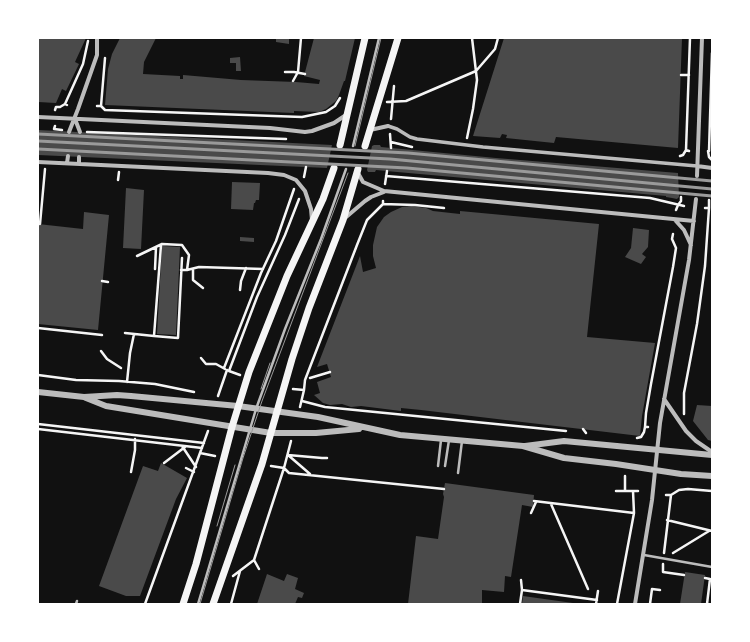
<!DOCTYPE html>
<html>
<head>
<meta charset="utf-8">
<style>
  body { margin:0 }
  #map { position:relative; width:750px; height:642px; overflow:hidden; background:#111; font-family:"Source Serif 4",serif }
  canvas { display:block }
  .frame { position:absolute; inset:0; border:39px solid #fff; pointer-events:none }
</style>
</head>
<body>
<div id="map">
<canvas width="750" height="642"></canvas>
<div class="frame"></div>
</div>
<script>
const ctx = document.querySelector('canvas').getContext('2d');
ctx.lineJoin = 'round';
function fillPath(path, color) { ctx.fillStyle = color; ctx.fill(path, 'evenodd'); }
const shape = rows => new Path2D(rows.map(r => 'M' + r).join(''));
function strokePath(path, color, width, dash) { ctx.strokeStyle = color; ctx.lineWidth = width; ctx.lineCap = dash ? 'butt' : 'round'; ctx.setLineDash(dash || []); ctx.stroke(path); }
fillPath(shape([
  [38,38,86,38,75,62,79,64,66,91,62,89,56,103,38,102],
  [120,38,156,38,144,62,143,74,180,76,180,79,183,79,183,75,241,80,296,82,319,84,320,80,304,76,314,38,355,38,345,81,344,81,339,95,336,101,326,109,319,112,294,111,294,113,105,105,108,69,112,54],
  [276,38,289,38,289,44,276,42],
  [504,38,682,38,678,148,556,137,554,143,506,138,507,135,502,134,500,138,473,136],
  [240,57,241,71,236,71,236,63,230,63,230,58],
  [38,130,332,145,327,168,38,155],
  [374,145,380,145,381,147,496,158,678,173,679,197,677,199,672,198,666,197,666,196,386,171,376,170,375,172,368,172,367,170,372,146],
  [232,182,260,183,259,200,256,200,255,203,254,203,253,210,231,209],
  [126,188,144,190,141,249,123,248],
  [411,206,426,208,433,211,460,214,460,211,599,224,587,337,655,343,642,416,640,436,421,410,401,408,401,411,361,406,351,407,342,404,330,405,323,403,314,395,320,393,317,382,331,377,327,364,317,367,360,256,363,272,376,268,373,256,373,245,377,227,384,217,391,212,402,207],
  [84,212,109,215,98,330,38,324,38,224,83,229],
  [633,228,649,230,648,247,642,254,646,257,641,264,625,257,631,248],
  [240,237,254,238,254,242,240,241],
  [162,246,180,247,176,335,157,334],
  [697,405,712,406,712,441,708,440,693,421],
  [161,463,187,478,176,499,140,596,126,596,99,586,143,466,158,471],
  [445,483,534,495,533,507,522,505,511,577,505,576,504,592,482,590,482,604,459,603,459,604,408,604,416,536,438,539,444,497,443,494],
  [685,572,705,575,701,604,680,604],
  [267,574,284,581,287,574,298,578,295,589,304,593,302,598,298,597,295,604,257,604],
  [523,596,573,603,573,604,522,604]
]), '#4a4a4a');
strokePath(shape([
  [285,72,294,72,305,74],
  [681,75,689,75],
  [293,81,298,72,301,38],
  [387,102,406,101,476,71,495,49,498,38],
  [65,104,83,64,88,41],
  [97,106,101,106,105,58],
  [101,106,105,110,302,117,326,112,335,106,340,98],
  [55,110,56,107,60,107,65,104,67,105],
  [391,119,394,86],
  [55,126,54,129,62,130],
  [87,132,286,139],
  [390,134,391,148],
  [467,138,473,109,477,80,472,38],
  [391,142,412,147],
  [686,150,690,38],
  [708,151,709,157,712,160],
  [709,151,712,53],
  [680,156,683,155,686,150,689,151],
  [386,176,650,198,684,206],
  [304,177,306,167],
  [118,180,119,172],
  [385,184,387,171],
  [383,204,415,205,444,208],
  [705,208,709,208,709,200],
  [676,210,678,205,681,201,681,197],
  [40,224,45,169],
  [161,245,154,336,178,338,182,258],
  [137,256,162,244,182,245,189,255,187,270],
  [155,269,156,247],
  [193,269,193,280,203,288],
  [181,270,187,270,199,267,263,269],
  [102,281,108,282],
  [240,290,241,281,246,268],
  [38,328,102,335],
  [125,333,154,336],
  [101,351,107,359,121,368],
  [201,358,206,364,216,364,225,369],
  [224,368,261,273,276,241,294,189],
  [229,371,257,297,285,235,299,199],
  [229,371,240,375],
  [38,375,76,380,119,381,155,384,194,392],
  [310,378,330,372],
  [127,382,130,353,134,334],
  [293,389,304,390],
  [218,396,227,370],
  [302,401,325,407,566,431],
  [300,407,304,390,305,380,357,245,367,220,383,204,383,201],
  [684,414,684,393,697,324,705,266,709,208],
  [38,424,204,443],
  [645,427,646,413,651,384,673,267,676,248,672,239,673,234],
  [38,429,202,448],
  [583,429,586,433],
  [637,438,641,437,644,432,645,427,648,427],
  [182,446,196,467],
  [200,453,215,456],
  [288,455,322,458,327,458],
  [288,455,310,474],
  [164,463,185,447],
  [271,466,284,468,289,473,444,489],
  [186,468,194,472],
  [131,472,135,450,135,439],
  [616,491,638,491],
  [625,491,625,476],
  [666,495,671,495,679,490,688,489,712,491],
  [534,501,634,513],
  [551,504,588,589],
  [531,513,536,502],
  [667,520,712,531],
  [664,553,671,495],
  [673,553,709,531],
  [254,560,259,569],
  [663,564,663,572,684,575],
  [233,576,254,560,284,468,291,441],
  [705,578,710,579,707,604],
  [521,580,522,590],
  [145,604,208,431],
  [231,604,240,571],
  [520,604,522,590,597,600],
  [596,604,598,591],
  [617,604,634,513,633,491],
  [650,604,652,589,660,590]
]), '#f5f5f5', 2.5);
strokePath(shape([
  [353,146,379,38],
  [438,466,441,440],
  [445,466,449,440],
  [458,473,462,441],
  [644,555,712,567],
  [76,604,77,601],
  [198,604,256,409,285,329,321,239,346,169]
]), '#bcbcbc', 2.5);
strokePath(shape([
  [388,126,397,129,410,137,417,139,483,147,697,166]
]), '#bcbcbc', 3.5);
strokePath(shape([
  [38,117,270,128,305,132,312,131,334,123,346,115],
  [75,119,80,132],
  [370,130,388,126],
  [69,132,78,109,97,55,97,38],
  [38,162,268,173,284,175,296,180,305,191,311,209,312,220],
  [67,163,68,156],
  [79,164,79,157],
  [697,166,712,168],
  [358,173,363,182,384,191,694,221],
  [697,176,702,38],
  [345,218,365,201,371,197,384,192],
  [675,220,684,230,691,245],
  [664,399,686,431,696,441,712,452],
  [635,604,652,500,660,423,689,260,696,199]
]), '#bcbcbc', 4);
strokePath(shape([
  [38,392,84,397,117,395,131,396,238,406,318,417,400,435,523,446,564,458,616,464,681,474,712,476],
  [86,398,106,406,271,433,316,433,359,429],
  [525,446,564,441,712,455]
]), '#bcbcbc', 6);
strokePath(shape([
  [340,145,365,38],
  [365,146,398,38],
  [183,604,196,564,232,427,249,372,287,276,323,199,334,168],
  [213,604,262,464,292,359,309,308,343,220,358,169]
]), '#f5f5f5', 7);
strokePath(shape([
  [355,146,381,38],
  [261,389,270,363],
  [217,526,235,465],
  [200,604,243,458,262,401,348,173]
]), '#9a9a9a', 1);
strokePath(shape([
  [38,134,408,153,712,181],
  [38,141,390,159,712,189],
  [38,149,407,168,712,196]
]), '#9a9a9a', 3);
</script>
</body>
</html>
